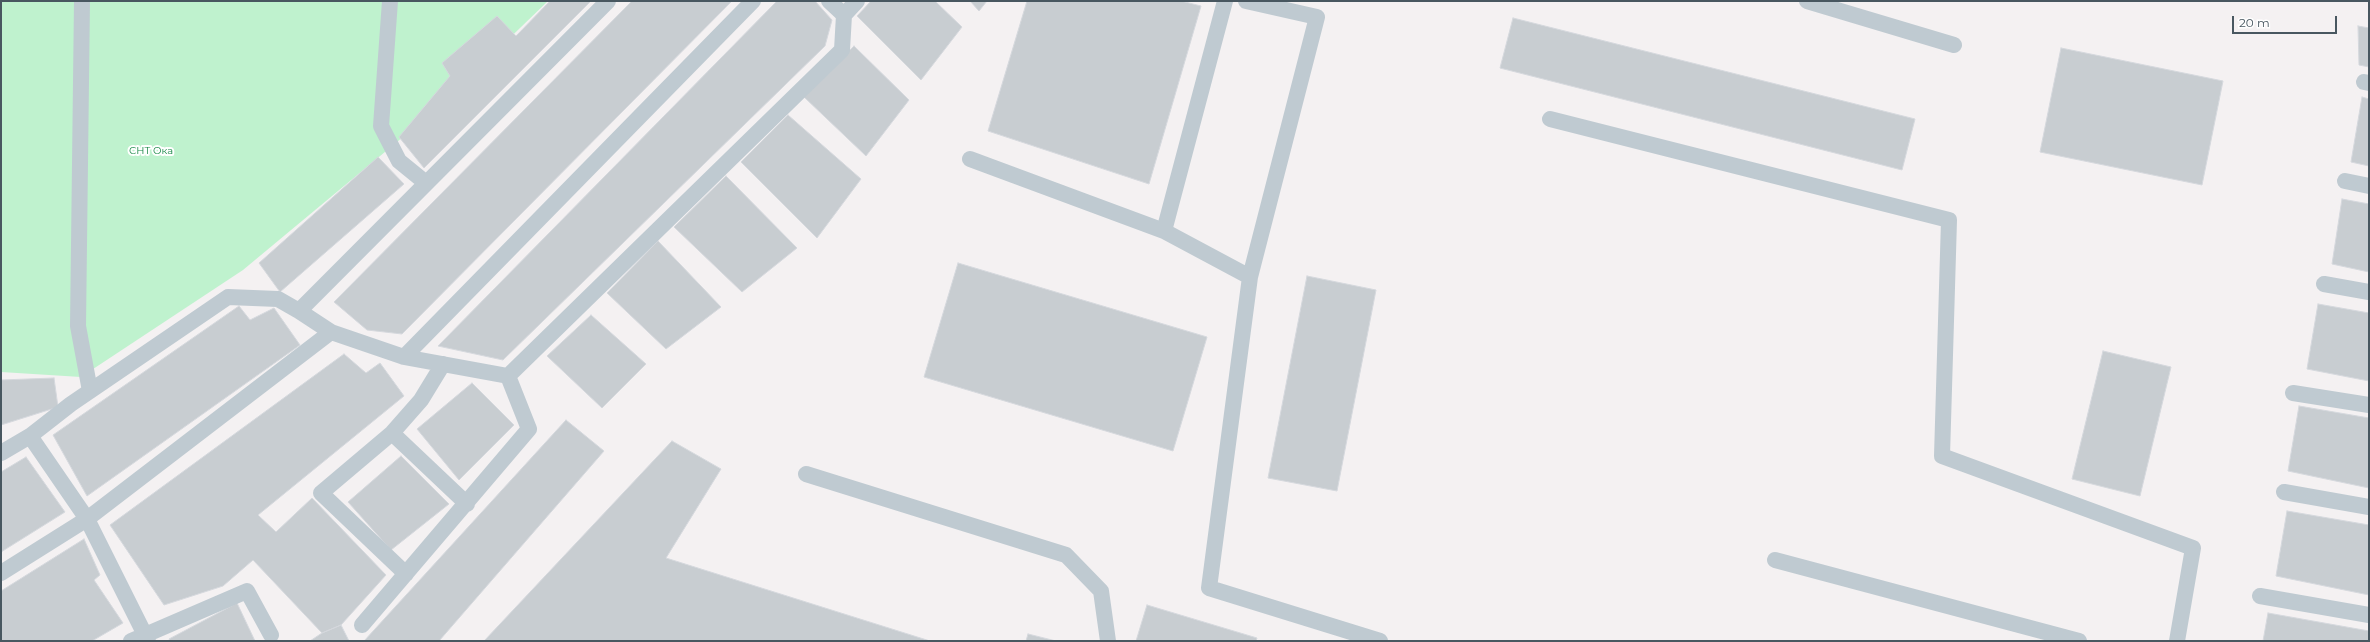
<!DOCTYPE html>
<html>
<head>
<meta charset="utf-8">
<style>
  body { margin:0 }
  #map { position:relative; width:2370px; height:642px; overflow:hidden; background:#f4f1f2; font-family:Montserrat,sans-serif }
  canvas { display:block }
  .frame { position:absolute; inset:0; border:2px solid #485760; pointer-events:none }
  .scale { position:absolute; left:2232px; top:16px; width:105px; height:18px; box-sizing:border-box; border:2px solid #485760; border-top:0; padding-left:5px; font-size:12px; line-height:14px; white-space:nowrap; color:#485760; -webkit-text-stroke:3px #fff; paint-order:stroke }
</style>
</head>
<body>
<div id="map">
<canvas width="2370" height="642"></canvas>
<div class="frame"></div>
<div class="scale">20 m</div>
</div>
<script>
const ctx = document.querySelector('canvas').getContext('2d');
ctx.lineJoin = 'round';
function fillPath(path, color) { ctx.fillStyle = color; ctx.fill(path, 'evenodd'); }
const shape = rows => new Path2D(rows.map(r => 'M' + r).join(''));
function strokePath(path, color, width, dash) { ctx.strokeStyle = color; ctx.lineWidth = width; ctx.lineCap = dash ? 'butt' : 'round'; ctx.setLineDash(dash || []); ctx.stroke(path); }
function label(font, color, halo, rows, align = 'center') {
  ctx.font = font + ' Montserrat,sans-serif'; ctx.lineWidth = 4; ctx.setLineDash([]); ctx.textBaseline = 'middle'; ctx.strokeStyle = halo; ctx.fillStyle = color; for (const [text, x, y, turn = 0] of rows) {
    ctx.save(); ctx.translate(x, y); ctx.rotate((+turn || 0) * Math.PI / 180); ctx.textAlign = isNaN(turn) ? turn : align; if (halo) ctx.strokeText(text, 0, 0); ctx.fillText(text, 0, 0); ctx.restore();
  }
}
fillPath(shape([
  [1,1,548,1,433,112,243,270,81,377,1,372]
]), '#bff2ce');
const building = shape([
  [550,1,591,1,424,168,399,137,450,76,442,63,497,16,516,36,550,1],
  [632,1,732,1,402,334,367,330,334,302,632,1],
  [777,1,815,1,832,20,825,46,503,360,438,346,777,1],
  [871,1,935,1,962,27,921,80,857,16,871,1],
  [970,1,987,1,979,11,970,1],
  [1027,1,1181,1,1201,6,1149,184,988,131,1027,1],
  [1513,18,1915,119,1902,170,1500,68,1513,18],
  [2358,26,2369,28,2369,67,2359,65,2358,26],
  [854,46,909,100,866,156,804,97,854,46],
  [2061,48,2223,81,2202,185,2040,152,2061,48],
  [2362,97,2369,99,2369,166,2351,162,2362,97],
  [788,115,861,179,817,238,741,162,788,115],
  [378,157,404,184,280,292,259,263,378,157],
  [726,176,797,248,742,292,674,227,726,176],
  [2342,199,2369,204,2369,272,2332,264,2342,199],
  [658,241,721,307,666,349,607,293,658,241],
  [958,263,1207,337,1173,451,924,377,958,263],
  [1307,276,1376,290,1337,491,1268,478,1307,276],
  [2318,304,2369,313,2369,381,2307,369,2318,304],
  [239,306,250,320,274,308,300,345,87,496,53,435,239,306],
  [591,315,646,364,602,408,547,356,591,315],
  [2103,351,2171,367,2140,496,2072,479,2103,351],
  [344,354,366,373,380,363,404,396,258,515,276,532,312,498,386,575,341,625,322,633,253,560,223,586,164,605,110,525,344,354],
  [54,378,58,407,1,425,1,380,54,378],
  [472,383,514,425,459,480,417,429,472,383],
  [2299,406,2369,418,2369,488,2288,471,2299,406],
  [566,420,604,451,439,641,364,641,566,420],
  [672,441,721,469,666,558,930,641,484,641,672,441],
  [401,456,449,504,391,550,348,502,401,456],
  [26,457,65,512,1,552,1,472,26,457],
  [2287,511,2369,525,2369,595,2276,576,2287,511],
  [84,539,100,575,94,580,123,623,92,641,1,641,1,591,84,539],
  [237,603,255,641,170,641,169,639,237,603],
  [1147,605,1257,638,1256,641,1136,641,1147,605],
  [2268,613,2369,631,2369,641,2263,641,2268,613],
  [341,625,349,641,310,641,322,633,341,625],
  [1028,634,1056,641,1026,641,1028,634]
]);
fillPath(building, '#c8cdd1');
strokePath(building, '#d5d8dd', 1);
strokePath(shape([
  [82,1,78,326,90,391],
  [390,1,381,126,399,161,426,183],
  [829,1,844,15],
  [1246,1,1317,17,1250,277],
  [1807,1,1954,45],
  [2364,82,2369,83],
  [1550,119,1949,220,1942,456,2193,548,2177,641],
  [970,159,1164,231,1250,277,1209,588,1380,641],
  [2345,181,2369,186],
  [1164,231,1225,1],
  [2324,284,2369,292],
  [299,311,331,332],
  [404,357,753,1],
  [2293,393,2369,405],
  [392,433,467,504],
  [30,436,87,519,145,635,131,641],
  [1,453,30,436,71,404,228,297,278,299,299,311,608,1],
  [806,474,1066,555,1101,591,1108,641],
  [2284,492,2369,507],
  [1775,560,2079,641],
  [1,573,87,519,331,332,404,357,508,376,842,50,844,15,857,1],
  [406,574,321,493,392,433,421,400,443,364],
  [2260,596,2369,615],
  [362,625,529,429,508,376],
  [148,641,145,635,247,591,271,635]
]), '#bfcad1', 16);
label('10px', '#148642', '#fff', [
  ["СНТ Ока",151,151]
]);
</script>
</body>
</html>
